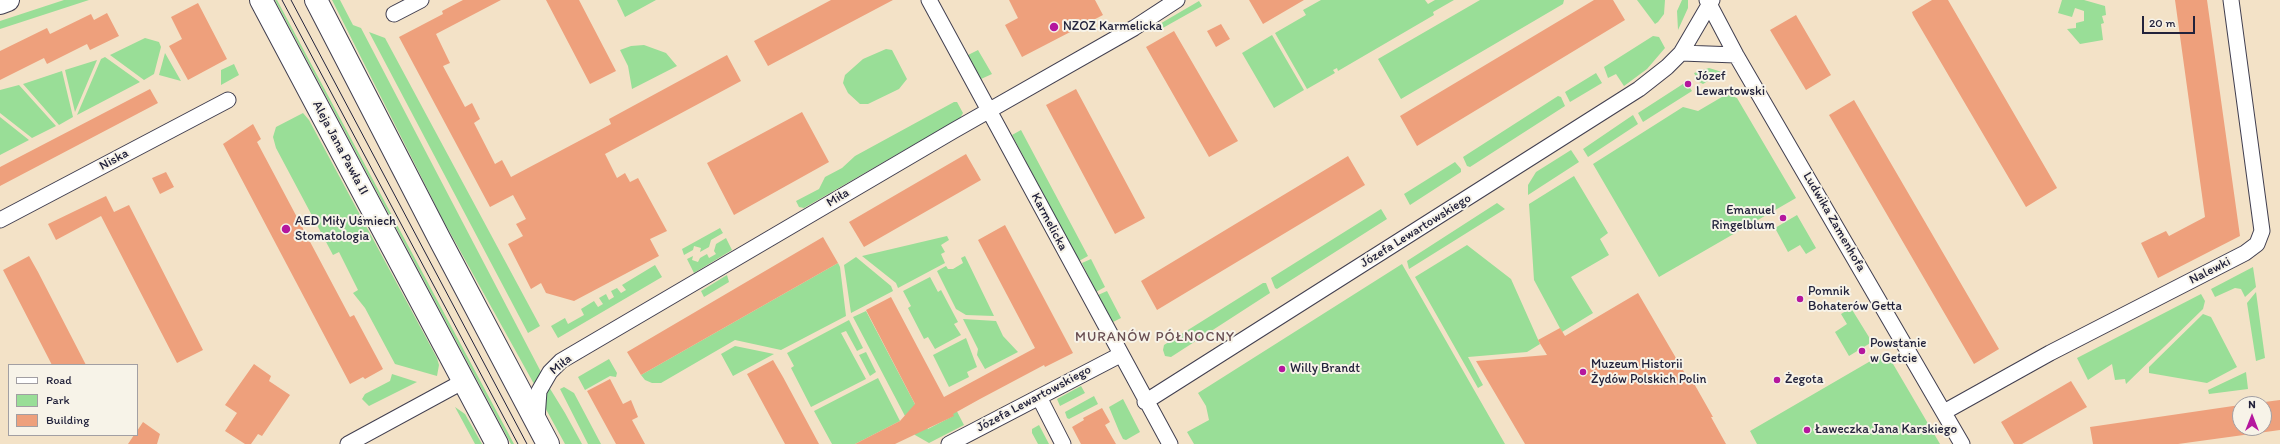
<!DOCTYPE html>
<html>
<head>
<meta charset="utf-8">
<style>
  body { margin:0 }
  #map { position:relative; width:2280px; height:444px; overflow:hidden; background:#f3e2c7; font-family:Itim,sans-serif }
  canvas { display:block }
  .legend { position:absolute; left:8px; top:364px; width:130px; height:72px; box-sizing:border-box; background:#f7f3e8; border:1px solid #a29fa3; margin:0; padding:5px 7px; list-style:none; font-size:12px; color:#22223b }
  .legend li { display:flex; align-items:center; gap:8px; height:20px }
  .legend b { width:20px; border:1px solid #a29fa3 }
  .north { position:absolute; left:2232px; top:396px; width:40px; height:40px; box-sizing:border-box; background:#f7f3e8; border:1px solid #a29fa3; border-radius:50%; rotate:0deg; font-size:11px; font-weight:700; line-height:16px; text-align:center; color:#22223b }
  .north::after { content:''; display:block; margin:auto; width:14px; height:18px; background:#b5179e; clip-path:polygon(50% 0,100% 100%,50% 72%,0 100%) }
  .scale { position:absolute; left:2142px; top:16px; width:53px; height:18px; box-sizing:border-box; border:2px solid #22223b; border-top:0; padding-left:5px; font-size:12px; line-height:14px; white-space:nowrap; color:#22223b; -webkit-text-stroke:3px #f7f3e8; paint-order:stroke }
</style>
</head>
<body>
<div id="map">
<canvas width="2280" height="444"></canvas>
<ul class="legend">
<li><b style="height:5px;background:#fff"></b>Road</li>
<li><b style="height:11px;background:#99de97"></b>Park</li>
<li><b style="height:11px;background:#eea07c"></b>Building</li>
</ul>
<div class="north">N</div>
<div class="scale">20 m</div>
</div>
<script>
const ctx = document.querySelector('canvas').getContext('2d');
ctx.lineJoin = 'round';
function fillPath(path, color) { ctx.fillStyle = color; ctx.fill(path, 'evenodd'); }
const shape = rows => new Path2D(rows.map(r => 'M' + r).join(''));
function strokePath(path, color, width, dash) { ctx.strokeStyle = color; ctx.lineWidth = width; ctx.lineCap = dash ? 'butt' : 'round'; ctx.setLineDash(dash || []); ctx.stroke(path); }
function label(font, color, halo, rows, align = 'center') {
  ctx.font = font + ' Itim,sans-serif'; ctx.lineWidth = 4; ctx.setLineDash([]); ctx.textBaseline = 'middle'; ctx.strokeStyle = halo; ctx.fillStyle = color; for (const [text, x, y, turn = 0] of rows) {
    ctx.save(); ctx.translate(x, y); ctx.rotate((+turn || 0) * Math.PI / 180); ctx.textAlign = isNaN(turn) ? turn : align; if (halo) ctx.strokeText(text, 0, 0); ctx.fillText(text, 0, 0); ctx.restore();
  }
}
fillPath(shape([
  [64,0,89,0,0,29,0,21],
  [275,0,277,0,514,444,511,444],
  [332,0,340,0,353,25,361,28,541,372,534,384,443,220],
  [617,0,656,0,625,17],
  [1321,0,1425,0,1428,4,1435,0,1454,0,1433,12,1434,15,1338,71,1337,68,1333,70,1335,73,1307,89,1275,33,1306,15,1303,10],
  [1480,0,1564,0,1563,4,1401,99,1378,59],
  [1637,0,1665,0,1664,14,1658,22,1655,24],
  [1682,0,1688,0,1688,8,1678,30,1677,11],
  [2062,0,2084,0,2105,6,2106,15,2102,16,2104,23,2101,24,2103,40,2080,44,2067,29,2076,28,2076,23,2084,21,2084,11,2075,8,2072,17,2058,13],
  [1199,1,1202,6,1161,29,1158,25],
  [369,32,385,38,540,326,528,333],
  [1272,35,1304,90,1274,108,1242,53],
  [1653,36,1659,37,1665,48,1647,69,1624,86,1616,74,1608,78,1604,67],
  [145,38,159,42,161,47,154,74,144,80,110,55],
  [644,45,666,53,677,66,632,89,628,66,620,50,631,46],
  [886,49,892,50,907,79,899,89,868,104,860,104,848,93,843,83,845,75,863,59],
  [978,50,992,74,981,79,968,55],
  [165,53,181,81,159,75],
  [105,57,140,82,77,115,101,59],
  [97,60,75,112,65,70],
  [234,64,239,75,221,85,221,70],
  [1709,68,1722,72,1703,84,1699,82,1694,73],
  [62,71,73,117,59,125,23,84],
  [1596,73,1602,83,1570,102,1565,92],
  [1686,82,1692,91,1643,122,1638,113],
  [19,85,56,126,32,138,0,113,0,90],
  [1727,94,1737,98,1796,198,1659,277,1593,164,1683,107,1698,111],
  [1558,96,1561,97,1565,106,1470,167,1467,166,1463,157],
  [954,102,957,102,963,113,960,118,804,208,799,207,796,201,819,189,825,177,842,168,855,156],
  [303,113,309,120,437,358,439,365,437,376,395,364,365,308,353,293,358,290,339,252,333,255,276,148,273,137,276,127],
  [1633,115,1638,124,1588,157,1583,149],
  [0,117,29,140,0,155],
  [1021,130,1088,256,1079,261,1012,135],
  [1571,150,1579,162,1528,195,1528,185,1536,172],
  [1455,162,1461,169,1461,172,1410,205,1404,194],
  [1574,176,1608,233,1600,239,1609,255,1571,277,1593,313,1562,332,1534,280,1529,204],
  [1497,203,1505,209,1409,269,1407,261],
  [1381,209,1387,219,1277,289,1275,288,1271,278],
  [1797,215,1816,248,1806,254,1800,245,1788,252,1775,228],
  [720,228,723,233,711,240,709,247,700,252,701,248,694,246,693,250,684,255,682,249],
  [947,236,949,240,941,245,945,252,941,254,945,263,898,288,896,283,862,256],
  [726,238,732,250,694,273,687,259,693,256,692,260,698,262,700,258,707,254,709,258,716,254,714,251,716,244],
  [1467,245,1511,279,1540,344,1527,352,1468,357,1483,385,1478,388,1415,277],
  [965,256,994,316,966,315,956,309,937,271,946,266,948,269,953,269,963,263,961,258],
  [856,257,891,286,893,291,851,313,844,265],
  [1091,259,1105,287,1096,292,1082,263],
  [838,263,840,267,846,316,781,350,735,340,661,383,652,383,645,380,641,375],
  [1402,264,1505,444,1194,444,1187,432,1209,420,1206,406,1198,393],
  [655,265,662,277,558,338,551,326,565,318,568,324,584,315,581,309,594,301,598,307,603,304,599,298,606,294,609,300,614,297,611,291,617,288,621,293,626,290,622,285],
  [2253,267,2256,287,2245,297,2241,289,2235,288,2215,297,2211,289],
  [727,275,729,282,704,297,701,291],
  [930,277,938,292,941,290,958,322,954,324,961,335,935,349,928,337,924,339,908,308,911,306,903,291],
  [1263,283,1266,283,1270,293,1171,357,1165,356,1163,350,1164,345],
  [1107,291,1121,318,1113,322,1098,295],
  [2256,292,2265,358,2256,361,2247,303],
  [2201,294,2205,301,2203,309,2126,384,2125,379,2115,380,2112,364,2088,380,2077,358],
  [1851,308,1872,342,1849,356,1835,332,1847,324,1841,314],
  [866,311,928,429,953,416,944,398,949,396,964,425,929,443,915,435,853,317],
  [2203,314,2211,317,2237,367,2207,383,2149,373,2149,367],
  [963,319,996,321,1003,336,1018,352,985,369,977,355,978,349],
  [849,320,863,348,857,351,846,331,841,333,866,379,811,407,791,368,794,366,787,353],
  [966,338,977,367,967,372,969,377,949,387,933,355],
  [735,346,774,354,733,376,721,354],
  [866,352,876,372,870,376,859,355],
  [1886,352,1940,444,1757,444,1750,431],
  [609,359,617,373,616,377,610,376,585,390,578,377],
  [2246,372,2248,389,2209,394,2208,390],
  [392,374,417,382,369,406,362,399,365,394,390,381],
  [878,378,900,421,855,444,832,444,814,411],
  [1081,386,1085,393,1060,406,1057,399],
  [549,387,565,413,582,444,565,444,542,402],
  [564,387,574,393,601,444,588,444,560,389],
  [1094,396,1098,404,1069,419,1067,418,1065,412],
  [1123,399,1140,432,1126,440,1123,439,1119,431,1109,407],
  [455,407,465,414,482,444,475,444],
  [1039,425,1049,444,1038,444,1032,433,1032,429]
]), '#99de97');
fillPath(shape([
  [463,0,501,0,436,34,450,63,443,66,465,107,472,103,480,119,474,123,495,164,502,160,511,177,611,124,609,119,727,55,741,81,605,154,617,178,625,173,630,182,638,178,667,231,650,239,659,256,574,301,546,293,541,283,531,289,508,244,523,236,516,224,526,219,513,195,490,207,399,37,443,14,442,11],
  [546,0,579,0,616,71,590,84],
  [831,0,893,0,768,66,754,41],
  [1009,0,1095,0,1103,15,1022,57,1005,25,1018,18],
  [1249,0,1304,0,1263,24],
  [1594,0,1613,0,1625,20,1417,146,1400,116],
  [1932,0,1948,0,2056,186,2057,188,2026,207,1913,15,1912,12],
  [2175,0,2207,0,2240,236,2158,278,2141,243,2166,231,2169,236,2205,217],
  [198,3,227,59,188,80,169,46,182,39,171,17],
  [107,13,119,36,90,50,87,44,47,64,44,58,0,80,0,51,47,28,50,34,91,14,94,20],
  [1796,15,1831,75,1806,90,1770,30],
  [1221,24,1230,39,1216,47,1207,31],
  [1174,31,1238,141,1209,157,1146,47],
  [150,89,158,103,0,186,0,167],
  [1076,89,1145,218,1115,234,1046,105],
  [1854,100,1999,349,1974,364,1829,115],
  [802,112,829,162,734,215,707,163],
  [253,124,261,139,257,142,350,317,354,315,383,369,365,379,363,377,350,384,223,144],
  [966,154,981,180,864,247,849,222],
  [1348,156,1365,185,1157,310,1141,281],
  [166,172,174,187,160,194,152,178],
  [106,196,114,212,129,205,203,350,177,363,101,216,56,240,48,224],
  [1005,225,1073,353,1045,367,1044,365,980,399,953,414,954,416,895,444,855,444,900,421,915,404,866,310,891,297,944,397,1035,348,978,240],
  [823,237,838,263,641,375,627,352],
  [29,256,38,272,86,365,52,365,3,270],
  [1638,293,1690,382,1692,380,1713,417,1711,417,1726,444,1525,444,1476,361,1547,355,1538,340,1560,328,1565,336],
  [773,360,783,377,819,444,785,444,747,374],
  [254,364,271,376,269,381,290,395,262,436,258,434,251,444,245,444,225,431,237,413,225,405],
  [610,379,623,404,631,400,638,417,632,420,645,444,616,444,587,391],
  [2071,381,2087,407,2022,444,2014,444,2001,422],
  [2280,400,2280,430,2178,444,2093,444,2090,427,2240,405,2240,428,2264,428,2264,404,2249,404],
  [1102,408,1110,422,1105,425,1116,444,1081,444,1072,427,1084,420,1083,418],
  [143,422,160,434,157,444,128,444,134,435,137,435,137,431]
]), '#eea07c');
const street = shape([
  [929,0,1170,444],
  [1707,0,1736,55,1962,444],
  [394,14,421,0],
  [1681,53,1736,55],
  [0,220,228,100],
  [1039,397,1063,444],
  [1145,402,1639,89,1667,67,1681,53,1712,0],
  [1944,412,2050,353,2245,253,2257,244,2262,231,2231,0],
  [537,419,539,391,550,372,561,361,953,131,1134,28,1177,0],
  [348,444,464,381],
  [949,444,1120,355]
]);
const secondary = shape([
  [261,0,497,444],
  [316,0,439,238,548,444],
  [0,3,8,0]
]);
strokePath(street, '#413f50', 17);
strokePath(secondary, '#413f50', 24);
strokePath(street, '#fff', 15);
strokePath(secondary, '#fff', 22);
strokePath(shape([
  [282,0,518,444],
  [291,0,527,444]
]), '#22223b', 1);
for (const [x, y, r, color] of [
  [1054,27,5,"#b5179e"],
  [1688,84,4,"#b5179e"],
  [1783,218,4,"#b5179e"],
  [286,229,5,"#b5179e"],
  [1800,299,4,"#b5179e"],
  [1862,351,4,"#b5179e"],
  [1282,369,4,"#b5179e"],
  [1583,372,4,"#b5179e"],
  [1777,380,4,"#b5179e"],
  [1807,430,4,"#b5179e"]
]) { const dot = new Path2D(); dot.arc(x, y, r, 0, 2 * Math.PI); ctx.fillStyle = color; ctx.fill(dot); strokePath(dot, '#f7f3e8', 1.5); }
label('13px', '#22223b', '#f7f3e8', [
  ["NZOZ Karmelicka",1063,27],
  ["Józef",1696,77],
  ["Lewartowski",1696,92],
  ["Emanuel",1775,211,"right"],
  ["Ringelblum",1775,226,"right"],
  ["AED Miły Uśmiech",295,222],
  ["Stomatologia",295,237],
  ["Pomnik",1808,292],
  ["Bohaterów Getta",1808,307],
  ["Powstanie",1870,344],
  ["w Getcie",1870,359],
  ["Muzeum Historii",1591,365],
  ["Żydów Polskich Polin",1591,380],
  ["Willy Brandt",1290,369],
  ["Żegota",1785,380],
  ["Ławeczka Jana Karskiego",1815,430]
], 'left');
label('13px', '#22223b', '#f7f3e8', [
  ["Aleja Jana Pawła II",340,148,62],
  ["Niska",114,160,-28],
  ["Miła",838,198,-31],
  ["Karmelicka",1049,222,62],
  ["Ludwika Zamenhofa",1834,222,60],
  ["Józefa Lewartowskiego",1416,231,-32],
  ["Nalewki",2210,271,-27],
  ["Miła",561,365,-39],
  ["Józefa Lewartowskiego",1034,399,-28]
]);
ctx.letterSpacing = '1px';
label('14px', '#694e52', '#f7f3e8', [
  ["MURANÓW PÓŁNOCNY",1155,337]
]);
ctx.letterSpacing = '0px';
</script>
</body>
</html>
